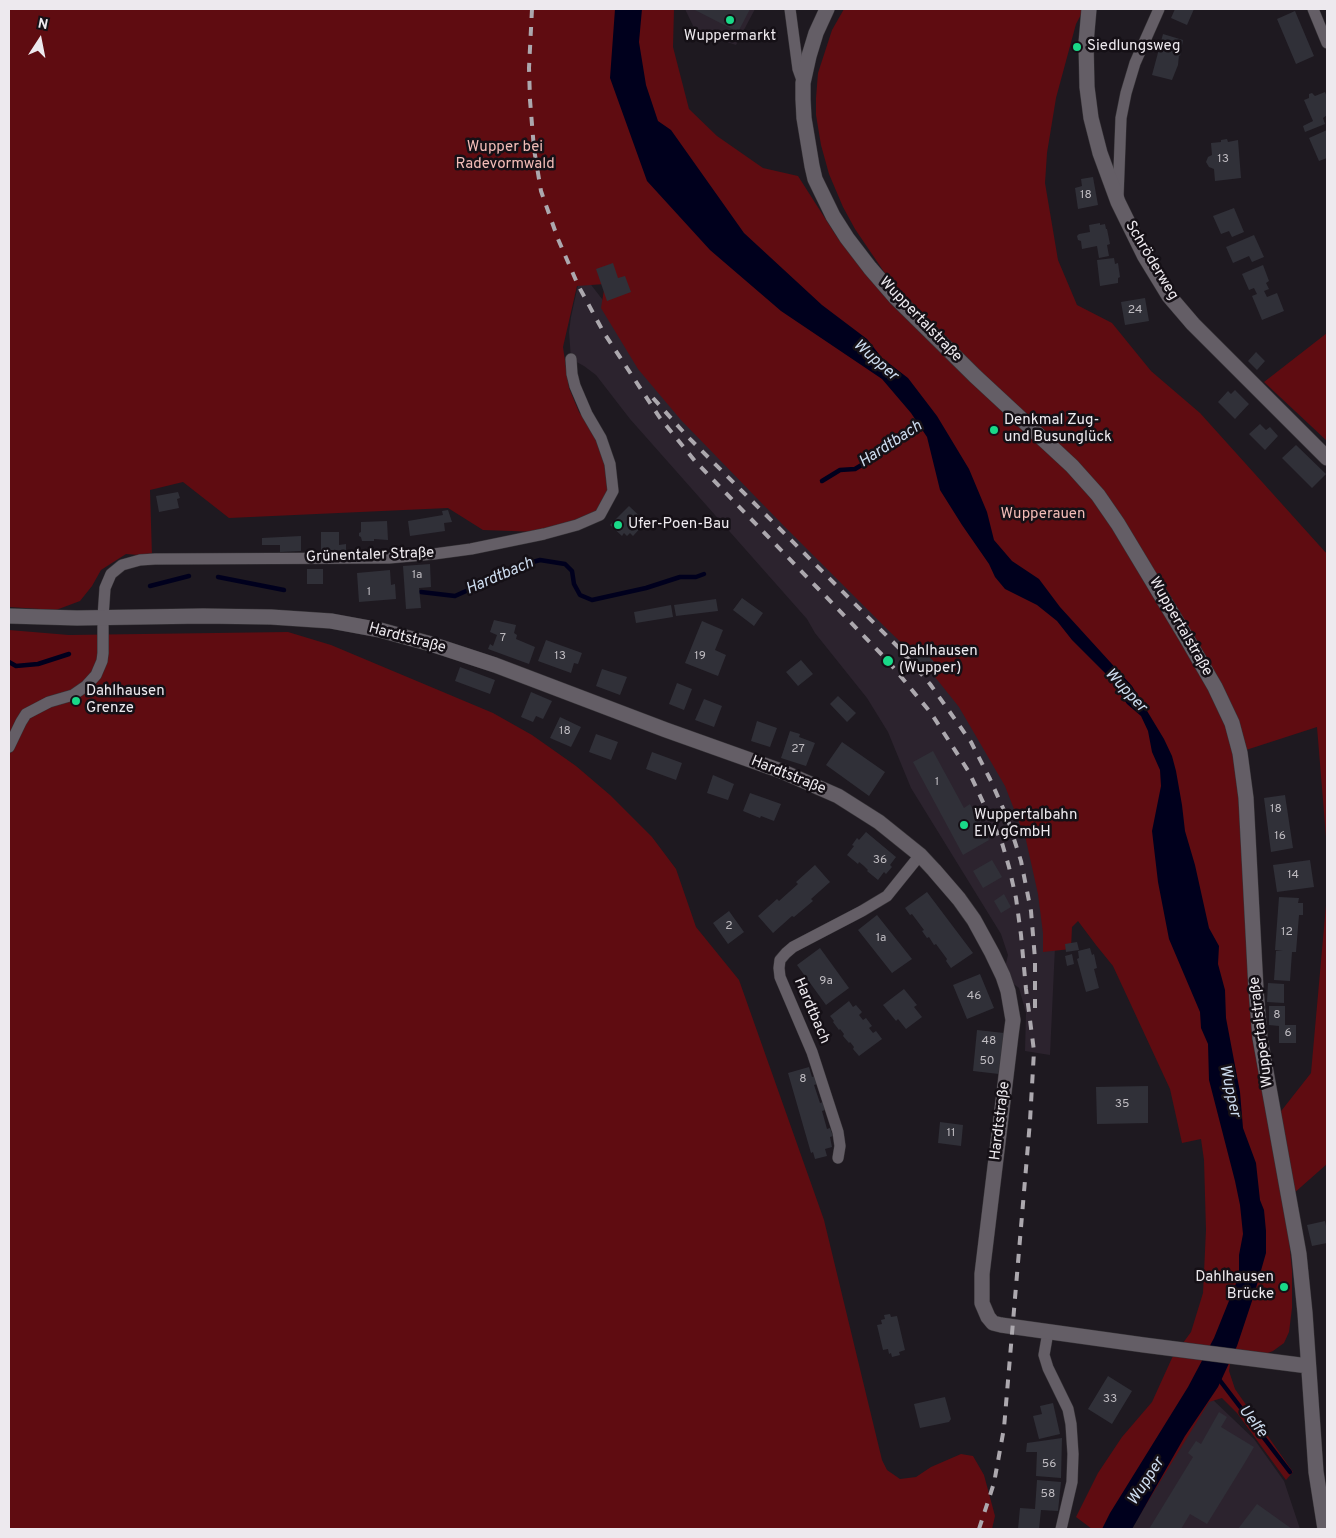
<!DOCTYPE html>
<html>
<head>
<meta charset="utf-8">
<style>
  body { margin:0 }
  #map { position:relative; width:1336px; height:1538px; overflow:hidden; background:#1e1920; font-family:Overpass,sans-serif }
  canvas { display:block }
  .frame { position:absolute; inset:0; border:10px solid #ede9ee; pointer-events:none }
  .north { position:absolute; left:15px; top:15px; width:50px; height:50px; -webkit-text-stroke:4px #151016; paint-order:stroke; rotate:11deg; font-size:14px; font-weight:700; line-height:20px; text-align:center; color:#ede9ee }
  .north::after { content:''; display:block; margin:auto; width:18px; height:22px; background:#ede9ee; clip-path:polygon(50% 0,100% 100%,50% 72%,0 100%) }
</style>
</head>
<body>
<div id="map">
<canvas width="1336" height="1538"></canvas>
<div class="frame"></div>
<div class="north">N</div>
</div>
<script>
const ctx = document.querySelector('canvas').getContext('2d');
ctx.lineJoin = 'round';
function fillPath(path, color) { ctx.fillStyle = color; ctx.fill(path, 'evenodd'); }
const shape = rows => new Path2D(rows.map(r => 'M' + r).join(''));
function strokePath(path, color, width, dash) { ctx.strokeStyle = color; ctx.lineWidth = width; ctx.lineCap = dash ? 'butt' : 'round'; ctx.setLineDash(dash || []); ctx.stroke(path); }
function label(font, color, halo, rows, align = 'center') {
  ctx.font = font + ' Overpass,sans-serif'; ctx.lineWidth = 5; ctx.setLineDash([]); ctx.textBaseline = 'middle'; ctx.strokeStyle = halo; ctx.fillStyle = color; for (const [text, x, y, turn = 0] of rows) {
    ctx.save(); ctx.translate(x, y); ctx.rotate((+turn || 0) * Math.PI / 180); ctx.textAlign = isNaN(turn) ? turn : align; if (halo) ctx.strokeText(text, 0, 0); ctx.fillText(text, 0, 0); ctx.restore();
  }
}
fillPath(shape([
  [685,9,755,9,736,45,696,32],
  [585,277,609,308,991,727,1056,925,1050,1055,1025,1051,1026,1013,1019,988,1003,976,1008,955,1001,934,911,788,888,732,867,698,815,633,807,619,630,419,596,375,584,366,571,359,569,332,571,317,578,285],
  [1211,1398,1254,1439,1284,1481,1300,1529,1132,1529,1185,1436]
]), '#2c232e');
fillPath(shape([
  [9,9,319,9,320,18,319,9,674,9,673,47,689,109,717,136,763,168,798,176,837,237,868,272,1096,496,1219,696,1236,753,1248,930,1249,995,1253,1039,1284,1186,1292,1271,1292,1308,1289,1332,1284,1343,1273,1351,1265,1354,1232,1350,1229,1371,1235,1389,1293,1472,1286,1480,1237,1413,1222,1398,1209,1402,1131,1529,1092,1529,1076,1517,1098,1473,1122,1437,1152,1402,1172,1358,1191,1332,1203,1293,1206,1230,1204,1160,1201,1139,1182,1143,1170,1089,1113,966,1096,945,1078,921,1072,927,1071,949,1043,952,1043,933,1038,894,1026,840,1005,786,959,707,927,667,889,631,782,524,681,420,638,369,601,308,605,284,577,286,563,347,569,388,579,412,599,439,610,490,598,515,540,532,483,530,448,508,229,518,183,482,150,490,152,556,126,554,101,570,92,586,80,601,56,610,9,607],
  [844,9,1084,9,1076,24,1056,98,1047,153,1045,183,1058,260,1077,305,1112,323,1151,371,1200,413,1327,554,1327,849,1317,727,1246,750,1121,522,899,294,855,229,843,207,829,174,821,145,816,115,816,98,818,73,832,30],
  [1327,333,1327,441,1264,382],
  [9,630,69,635,288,632,331,645,493,713,532,735,576,766,610,795,652,837,676,869,696,927,739,980,824,1220,882,1460,887,1470,900,1479,916,1477,931,1467,961,1454,973,1456,984,1475,995,1516,992,1529,9,1529],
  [1327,894,1327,1164,1293,1194,1278,1115,1311,1073]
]), '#5f0c11');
fillPath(shape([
  [615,9,642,9,639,42,646,85,658,121,671,130,744,233,822,305,867,339,882,358,908,378,937,416,969,469,987,512,994,540,1012,561,1039,579,1060,607,1132,686,1164,739,1172,756,1176,771,1182,805,1185,831,1195,865,1209,928,1219,946,1218,964,1225,990,1226,1018,1240,1092,1243,1128,1256,1163,1260,1200,1264,1210,1266,1231,1266,1253,1254,1295,1237,1346,1218,1387,1185,1436,1132,1529,1102,1529,1110,1513,1188,1387,1214,1338,1239,1276,1239,1255,1243,1234,1240,1205,1235,1181,1209,1080,1208,1044,1201,1028,1200,1012,1169,939,1158,882,1152,831,1161,786,1160,770,1152,752,1148,731,1141,716,1127,704,1107,675,1072,640,1057,621,1037,605,1005,589,995,577,989,564,962,525,940,490,927,437,911,413,882,379,781,311,710,250,647,181,610,78]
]), '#00001d');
strokePath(shape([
  [822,481,840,470,855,469,880,454,892,440,923,424],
  [218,577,284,590],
  [150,586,189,576],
  [421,592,455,596,526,564,540,560,565,564,572,571,574,584,580,595,592,600,646,588,680,577,696,577,704,574],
  [9,662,16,666,38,664,69,654],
  [1218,1378,1290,1472]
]), '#00001d', 4.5);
fillPath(shape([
  [693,9,750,9,738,32],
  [1175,9,1194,9,1187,25,1171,18],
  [1295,11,1314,56,1296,64,1277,19],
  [1163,34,1183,40,1180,56,1179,55,1178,65,1172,80,1152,75],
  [1325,92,1327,97,1327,115,1323,118,1325,124,1305,132,1303,126,1313,121,1304,100,1309,98,1309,94,1312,93,1315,96],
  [1327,130,1327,158,1319,161,1309,138],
  [1227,139,1228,142,1238,140,1241,178,1215,181,1214,169,1209,167,1206,162,1208,157,1212,155,1211,143,1221,142,1221,140],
  [1093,177,1098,205,1078,209,1075,188,1082,186,1081,179],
  [1234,208,1244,232,1232,237,1229,231,1221,234,1213,216],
  [1100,223,1100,225,1105,224,1106,229,1107,229,1110,244,1107,245,1109,256,1099,258,1097,246,1082,249,1081,241,1078,240,1077,236,1079,234,1090,232,1089,225],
  [1254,235,1264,257,1252,262,1249,256,1233,263,1226,247],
  [1114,258,1115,264,1118,263,1120,277,1118,278,1118,283,1100,286,1097,260],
  [613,263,618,278,625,276,631,292,607,301,596,269],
  [1263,265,1269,281,1266,283,1269,289,1264,291,1267,297,1277,293,1284,311,1262,320,1252,296,1257,294,1254,288,1249,290,1242,274],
  [1145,298,1149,321,1125,325,1121,302],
  [1256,352,1265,361,1257,370,1248,361],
  [1235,390,1249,404,1235,419,1218,402,1228,391,1231,394],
  [1260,424,1266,430,1270,427,1278,436,1265,450,1249,434],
  [1296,445,1326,474,1312,488,1282,458],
  [178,492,180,498,177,499,179,508,159,512,156,496],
  [629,506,646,522,633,536,630,533,627,536,624,533,622,536,610,525],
  [448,510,452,522,444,523,445,531,410,536,408,521,443,515,442,511],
  [387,521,388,540,374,539,374,541,362,541,361,537,359,536,359,533,361,532,361,522],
  [321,532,339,532,339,545,346,544,346,550,321,551],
  [301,536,301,551,280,552,280,545,262,545,262,538],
  [430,564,431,587,419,588,421,608,406,609,403,566],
  [307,569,323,569,323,584,307,584],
  [390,570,391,585,395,584,396,599,359,602,357,573],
  [742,598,763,613,754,626,733,610],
  [716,599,718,611,676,616,674,605],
  [671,605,673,617,636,623,634,612],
  [494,620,516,625,514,633,517,635,516,639,535,647,529,664,488,649,490,644,493,646,497,635,490,632],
  [702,621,723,630,715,650,726,655,718,676,685,663],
  [546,640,582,653,578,664,574,663,571,673,538,661],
  [923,650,936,664,928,671,915,657],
  [801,660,813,674,798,686,786,672],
  [460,667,495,680,490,694,455,681],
  [602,669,627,677,620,695,596,686],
  [677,683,692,689,684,710,669,704],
  [531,692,552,701,543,719,536,716,533,722,521,717],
  [838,696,856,713,847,722,830,704],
  [704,699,722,706,714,727,695,720],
  [560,717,581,727,571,747,550,738],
  [757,721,777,728,770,747,751,741],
  [790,731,800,734,799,737,815,743,806,766,781,758],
  [596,734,618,742,611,760,589,752],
  [842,742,885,772,869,796,826,765],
  [933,751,964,808,970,804,989,840,963,855,913,762],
  [652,752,682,763,676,780,646,769],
  [713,775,734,784,728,800,707,793],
  [750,793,781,804,774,821,761,816,760,818,743,811],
  [1285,795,1293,848,1271,852,1264,798],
  [866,832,896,857,890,865,892,867,886,874,884,872,878,880,867,871,868,870,864,866,859,862,858,864,847,855,854,846,852,845,857,838,859,840],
  [992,860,1002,877,983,888,973,871],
  [1310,860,1314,887,1277,892,1273,865],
  [815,865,830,882,811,899,813,901,794,917,792,916,773,933,758,916,777,899,779,901,798,884,796,882],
  [927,892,973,953,951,968,946,961,947,959,936,944,934,945,929,937,927,938,922,931,924,930,912,914,910,915,905,908],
  [1004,894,1011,907,1001,913,994,901],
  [1279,897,1299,898,1298,903,1303,903,1303,915,1299,915,1296,952,1292,952,1290,981,1274,980,1276,951,1283,951,1275,950],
  [729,911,744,932,728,944,713,923],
  [877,915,912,959,892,973,858,930],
  [1077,942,1079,950,1066,952,1065,944],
  [820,948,849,988,826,1005,797,965],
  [1090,948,1092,955,1094,954,1097,968,1094,969,1099,988,1086,992,1077,959,1079,958,1078,951],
  [1072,954,1074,964,1067,966,1065,956],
  [980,974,994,1008,967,1019,953,985],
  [1268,983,1284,984,1284,1003,1267,1002],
  [904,989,917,1005,914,1007,922,1017,906,1029,898,1019,896,1021,883,1005],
  [849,1001,853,1007,856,1005,862,1012,859,1015,863,1020,866,1018,872,1026,869,1028,873,1033,876,1031,882,1039,859,1056,853,1049,854,1047,850,1042,849,1043,843,1036,844,1034,840,1029,839,1030,833,1022,834,1021,830,1016],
  [1269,1006,1285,1006,1285,1025,1296,1025,1296,1043,1279,1043,1279,1026,1269,1025],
  [977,1030,1004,1033,999,1074,973,1071],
  [809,1067,812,1077,815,1076,817,1084,814,1085,820,1103,823,1102,825,1110,822,1111,827,1129,830,1128,833,1136,830,1137,832,1147,825,1149,827,1156,815,1159,813,1152,811,1153,788,1073],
  [1148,1086,1148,1123,1097,1124,1096,1087],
  [940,1122,963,1125,961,1146,938,1143],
  [1325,1221,1327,1231,1327,1243,1312,1246,1307,1225],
  [890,1314,891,1317,897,1316,905,1350,899,1352,900,1355,892,1357,891,1353,889,1354,888,1349,883,1350,877,1325,882,1324,881,1320,885,1319,884,1315],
  [1108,1376,1132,1391,1112,1424,1088,1409],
  [945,1397,951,1419,949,1422,920,1428,914,1404],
  [1053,1403,1060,1434,1039,1439,1033,1416,1042,1414,1040,1406],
  [1219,1412,1227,1417,1221,1427,1254,1447,1244,1464,1207,1524,1190,1514,1181,1529,1149,1529,1193,1457,1188,1453,1196,1441,1201,1444],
  [1062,1438,1061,1478,1036,1476,1037,1452,1026,1452,1027,1443],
  [1037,1480,1061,1482,1058,1511,1041,1510,1039,1529,1018,1529,1020,1508,1035,1509],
  [1257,1504,1292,1529,1238,1529]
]), '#303038');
const street = shape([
  [790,9,798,69,803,83],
  [1313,9,1327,43],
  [1118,197,1121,118,1126,93,1135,63,1159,9],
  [9,747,21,722,26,714,49,702,73,695,86,686,96,675,102,661,103,653,103,617,105,588,111,574,122,565,140,560,155,559,389,558,434,554,471,549,544,534,577,525,600,515,613,491,610,464,601,438,587,414,575,386,572,374,571,359],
  [838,1158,840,1146,838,1132,812,1052,780,977,779,968,780,960,786,953,793,947,862,911,887,896,920,855],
  [1048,1332,1044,1355,1048,1368,1068,1409,1071,1424,1073,1454,1072,1482,1061,1529]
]);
const secondary = shape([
  [827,9,816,33,809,56,803,83,803,99,804,118,812,166,815,179,833,216,847,238,870,268,896,298,975,376,1072,466,1098,495,1118,524,1186,637,1215,687,1232,723,1240,753,1246,798,1256,989,1260,1038,1299,1254,1305,1313,1316,1472,1325,1529],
  [1089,9,1086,43,1087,87,1091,118,1100,153,1118,202,1144,255,1169,296,1193,324,1327,458],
  [9,616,77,618,203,616,271,617,331,621,380,630,431,644,495,665,666,730,781,771,838,796,879,822,920,855,934,870,959,899,974,920,992,953,1003,976,1008,991,1013,1020,1011,1035,982,1274,982,1303,988,1317,993,1323,1001,1325,1144,1345,1308,1366]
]);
strokePath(street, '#363337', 12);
strokePath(secondary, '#363337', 16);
strokePath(street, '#645e66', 11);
strokePath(secondary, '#645e66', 15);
strokePath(shape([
  [532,9,529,68,530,100,534,149,541,191,558,239,578,285,604,333,660,418,695,461,888,661,931,713,969,772,1002,843,1009,867,1016,898,1021,935,1026,989,1034,1051,1030,1121,1004,1428,994,1483,979,1529],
  [653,398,687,436,897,646,930,684,971,742,990,779,1007,817,1021,861,1031,911,1035,959,1035,1011]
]), '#aca8ae', 4, [9, 9]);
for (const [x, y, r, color] of [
  [730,20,5,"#19d988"],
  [1077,47,5,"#19d988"],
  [994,430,5,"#19d988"],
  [618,525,5,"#19d988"],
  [888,661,6,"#19d988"],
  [76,701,5,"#19d988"],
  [964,825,5,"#19d988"],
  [1284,1287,5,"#19d988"]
]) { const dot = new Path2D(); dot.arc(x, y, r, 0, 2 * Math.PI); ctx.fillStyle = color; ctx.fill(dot); strokePath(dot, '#151016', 2); }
label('12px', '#bebbc0', null, [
  ["13",1223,160],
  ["18",1086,196],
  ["24",1135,311],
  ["1a",417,576],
  ["1",369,593],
  ["7",503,639],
  ["13",560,657],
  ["19",700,657],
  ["18",565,732],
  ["27",798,750],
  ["1",937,783],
  ["18",1276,810],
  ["16",1280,837],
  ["36",880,861],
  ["14",1293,876],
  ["2",729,927],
  ["12",1287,933],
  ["1a",881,939],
  ["9a",826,982],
  ["46",974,997],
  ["8",1277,1016],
  ["6",1288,1034],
  ["48",989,1042],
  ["50",987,1062],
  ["8",803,1080],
  ["35",1122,1105],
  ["11",951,1134],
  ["33",1110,1400],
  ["56",1049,1465],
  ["58",1048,1495]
]);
label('15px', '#ede9ee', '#151016', [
  ["Wuppermarkt",730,37,"center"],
  ["Siedlungsweg",1087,47],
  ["Denkmal Zug-",1004,421],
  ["und Busunglück",1004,438],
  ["Ufer-Poen-Bau",628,525],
  ["Dahlhausen",899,652],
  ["(Wupper)",899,669],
  ["Dahlhausen",86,692],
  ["Grenze",86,709],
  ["Wuppertalbahn",974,816],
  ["EIV gGmbH",974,833],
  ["Dahlhausen",1274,1278,"right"],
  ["Brücke",1274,1295,"right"]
], 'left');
label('15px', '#f2bcb7', '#151016', [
  ["Wupper bei",505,148],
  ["Radevormwald",505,165],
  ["Wupperauen",1043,515]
]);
label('15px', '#ede9ee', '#151016', [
  ["Schröderweg",1151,261,59],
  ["Wuppertalstraße",920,320,46],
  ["Grünentaler Straße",370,556,-2],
  ["Wuppertalstraße",1180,627,60],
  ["Hardtstraße",407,639,15],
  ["Hardtstraße",788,776,22],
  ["Hardtbach",811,1011,67],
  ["Wuppertalstraße",1262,1032,-97],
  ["Hardtstraße",1001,1121,-83]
]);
label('italic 16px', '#ccdbee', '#151016', [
  ["Wupper",875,361,41],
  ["Hardtbach",891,445,-33],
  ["Hardtbach",500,577,-23],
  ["Wupper",1125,691,47],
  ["Wupper",1229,1091,78],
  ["Uelfe",1252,1422,52],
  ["Wupper",1147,1482,-57]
]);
</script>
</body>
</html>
